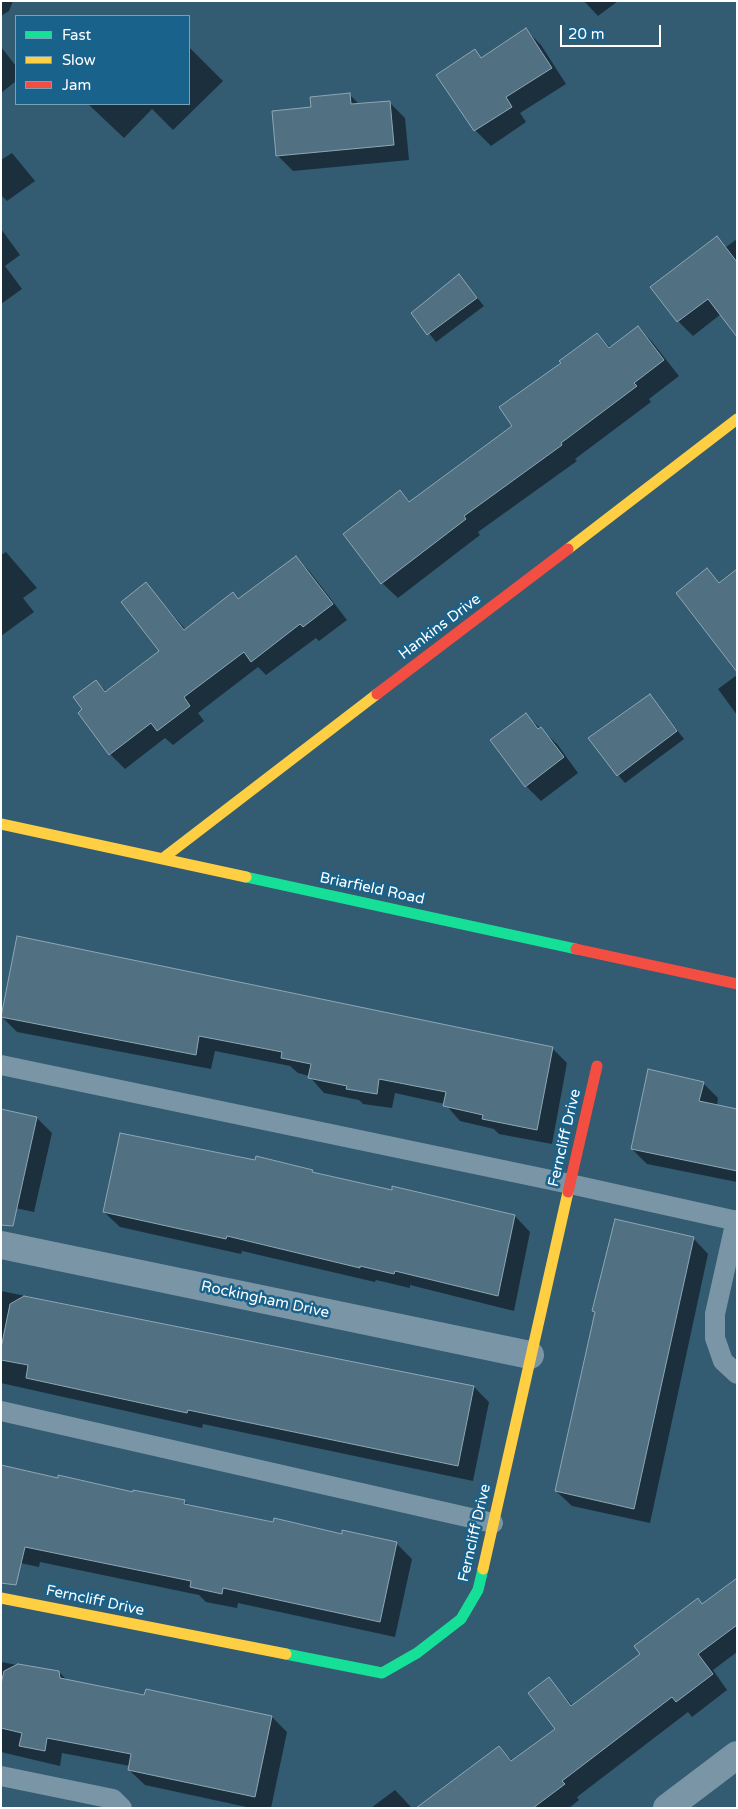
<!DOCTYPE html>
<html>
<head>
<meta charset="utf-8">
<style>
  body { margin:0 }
  #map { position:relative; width:738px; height:1809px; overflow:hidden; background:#335b71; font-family:"Varela Round",sans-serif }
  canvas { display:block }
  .frame { position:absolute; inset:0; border:2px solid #fff; pointer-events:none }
  .legend { position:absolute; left:15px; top:15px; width:175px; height:90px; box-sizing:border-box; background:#19628b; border:1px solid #75a1b9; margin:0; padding:6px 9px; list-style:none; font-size:15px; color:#fff }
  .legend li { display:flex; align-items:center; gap:10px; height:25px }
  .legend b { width:25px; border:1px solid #75a1b9 }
  .scale { position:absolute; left:560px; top:25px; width:101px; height:22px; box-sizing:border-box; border:2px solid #fff; border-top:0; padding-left:6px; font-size:15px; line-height:18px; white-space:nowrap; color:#fff; -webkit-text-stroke:4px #19628b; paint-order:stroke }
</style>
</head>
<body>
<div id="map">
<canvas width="738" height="1809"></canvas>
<div class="frame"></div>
<ul class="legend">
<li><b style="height:6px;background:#16e098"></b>Fast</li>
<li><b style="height:6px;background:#ffcf43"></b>Slow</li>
<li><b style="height:6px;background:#f24e42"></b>Jam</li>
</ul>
<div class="scale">20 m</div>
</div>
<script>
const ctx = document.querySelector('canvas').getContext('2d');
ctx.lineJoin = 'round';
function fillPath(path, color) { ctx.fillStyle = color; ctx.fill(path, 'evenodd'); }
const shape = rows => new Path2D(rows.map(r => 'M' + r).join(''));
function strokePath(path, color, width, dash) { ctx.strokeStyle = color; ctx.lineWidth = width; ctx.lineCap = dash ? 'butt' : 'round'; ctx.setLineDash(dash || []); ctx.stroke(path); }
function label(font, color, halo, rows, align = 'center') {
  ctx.font = font + ' "Varela Round",sans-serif'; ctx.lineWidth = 5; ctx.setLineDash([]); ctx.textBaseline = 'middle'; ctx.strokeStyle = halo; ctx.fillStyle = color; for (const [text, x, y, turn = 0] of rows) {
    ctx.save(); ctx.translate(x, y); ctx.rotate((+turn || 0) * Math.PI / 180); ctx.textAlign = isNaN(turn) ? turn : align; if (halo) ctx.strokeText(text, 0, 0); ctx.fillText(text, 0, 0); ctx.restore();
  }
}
fillPath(shape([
  [1,1,13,1,9,11,1,16],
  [584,1,618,1,598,16],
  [526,30,541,45,566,84,520,113,526,122,491,146,475,130,438,75,474,51,482,59],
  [1,47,16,66,16,81,1,93],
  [189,47,223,81,173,130,152,109,124,138,88,104,189,104],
  [350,95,360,105,389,102,405,118,409,160,293,171,277,155,312,108],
  [12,153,35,181,7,201,1,195,1,160],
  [1,229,20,255,5,266,22,289,1,304],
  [717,237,726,247,737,239,737,332,721,314,693,336,678,321],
  [459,276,484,306,436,342,413,313],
  [638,327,653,343,679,376,649,399,651,402,575,459,577,461,478,532,480,535,398,598,382,583,400,492,410,502,514,426,597,334,611,348],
  [6,552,37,588,23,598,34,612,1,636,1,555],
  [296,557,310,572,347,620,319,641,316,638,266,675,258,667,198,713,204,721,173,745,165,738,125,769,110,754,84,709,96,681,107,692,161,651,146,584,186,630,233,594,240,600],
  [737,675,737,715,718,689],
  [650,695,684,739,625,783,618,775],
  [526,715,557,744,578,773,541,801,526,786],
  [1,1016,552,1048,567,1063,552,1144,499,1134,494,1129,460,1121,445,1104,395,1093,392,1108,363,1104,359,1100,324,1093,309,1076,298,1073,290,1066,215,1051,211,1069,17,1032],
  [703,1083,718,1098,717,1106,737,1110,737,1182,647,1164,632,1149],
  [37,1118,52,1133,34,1212,1,1205],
  [256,1161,312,1171,315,1174,392,1191,393,1188,515,1216,530,1232,514,1311,410,1285,410,1288,376,1280,375,1282,242,1251,241,1254,120,1227,104,1212],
  [693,1238,708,1254,650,1523,572,1506,556,1491,596,1314,594,1311],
  [1,1291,474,1387,489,1402,473,1481,203,1424,202,1428,1,1383],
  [59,1480,185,1502,190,1507,396,1543,412,1559,395,1637,238,1603,237,1608,206,1602,199,1595,40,1562,39,1567,1,1559],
  [737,1579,737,1652,713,1670,727,1690,692,1717,688,1712,577,1797,579,1800,569,1808,418,1808,499,1748,513,1761,557,1729,549,1679,573,1706,641,1654,698,1599,703,1605],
  [1,1662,60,1673,68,1681,272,1717,287,1732,271,1808,251,1808,145,1785,129,1770,130,1766,62,1753,60,1766,1,1752],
  [395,1790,412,1808,371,1808]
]), '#0007');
const building = shape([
  [526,28,552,68,506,97,512,107,474,131,436,75,475,49,481,58,526,28],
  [350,93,351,104,390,101,394,145,276,156,272,111,311,107,310,97,350,93],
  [717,236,737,262,737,337,708,299,677,322,650,287,717,236],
  [459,274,477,298,427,335,411,313,459,274],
  [638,326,664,360,634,383,637,386,561,443,562,445,464,516,466,519,381,584,343,534,400,490,409,502,512,426,499,407,561,363,559,361,597,333,609,348,638,326],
  [296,556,333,604,303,627,300,624,251,662,244,652,184,697,190,706,157,731,151,723,109,755,78,713,82,709,73,697,96,680,105,692,159,651,121,602,146,582,184,630,233,592,238,599,296,556],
  [707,568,719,583,737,569,737,672,676,593,707,568],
  [650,694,677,731,617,776,588,738,650,694],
  [526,713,538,729,541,727,564,757,525,787,490,740,526,713],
  [17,936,553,1047,537,1130,482,1119,483,1115,443,1106,446,1092,379,1079,377,1094,346,1089,347,1086,308,1078,311,1064,281,1058,282,1052,199,1036,196,1055,1,1017,17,936],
  [648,1069,704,1082,699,1101,737,1109,737,1171,631,1149,648,1069],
  [1,1109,37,1117,13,1226,1,1225,1,1109],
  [120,1133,255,1160,256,1156,313,1170,312,1172,392,1190,392,1186,515,1215,498,1296,395,1271,394,1274,360,1266,360,1268,227,1236,226,1239,103,1212,120,1133],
  [615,1219,694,1237,634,1509,555,1491,595,1312,592,1311,615,1219],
  [24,1296,474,1386,458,1466,188,1410,187,1413,26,1378,28,1365,1,1360,1,1348,10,1304,24,1296],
  [1,1465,58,1478,58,1475,133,1492,133,1490,185,1500,184,1504,273,1522,274,1518,342,1534,342,1530,397,1542,380,1622,223,1588,222,1594,190,1587,191,1581,25,1547,16,1585,1,1583,1,1465],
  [737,1578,737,1625,698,1654,713,1674,676,1702,672,1697,562,1781,565,1784,533,1808,416,1808,499,1746,511,1761,555,1729,528,1693,549,1677,571,1706,640,1654,634,1646,698,1598,702,1604,737,1578],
  [18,1664,59,1671,60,1678,144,1695,146,1689,272,1716,255,1797,128,1770,131,1754,47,1738,45,1751,19,1746,22,1733,1,1728,1,1684,4,1671,18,1664]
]);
fillPath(building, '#517183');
strokePath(building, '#8ea6b4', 1);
strokePath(shape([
  [1,1065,570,1184,737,1221],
  [736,1220,715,1314,715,1338,723,1361,737,1374],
  [1,1411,493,1523],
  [1,1776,113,1799,122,1808]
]), '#7a96a6', 20);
strokePath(shape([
  [1,1245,530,1355],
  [667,1808,737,1755]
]), '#7a96a6', 28);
strokePath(shape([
  [246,877,576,949],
  [286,1654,382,1673,417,1653,461,1619,478,1590,483,1569]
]), '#16e098', 11);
strokePath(shape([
  [568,549,737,419],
  [1,824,246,877],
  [162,859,377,694],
  [483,1569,568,1192],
  [1,1598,286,1654]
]), '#ffcf43', 11);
strokePath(shape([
  [377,694,568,549],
  [576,949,737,984],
  [568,1192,597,1066]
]), '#f24e42', 11);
label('15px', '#fff', '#19628b', [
  ["Hankins Drive",440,627,-37],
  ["Briarfield Road",372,889,12],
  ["Ferncliff Drive",565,1138,-77],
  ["Rockingham Drive",265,1300,12],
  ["Ferncliff Drive",475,1533,-77],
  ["Ferncliff Drive",95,1601,12]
]);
</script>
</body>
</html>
